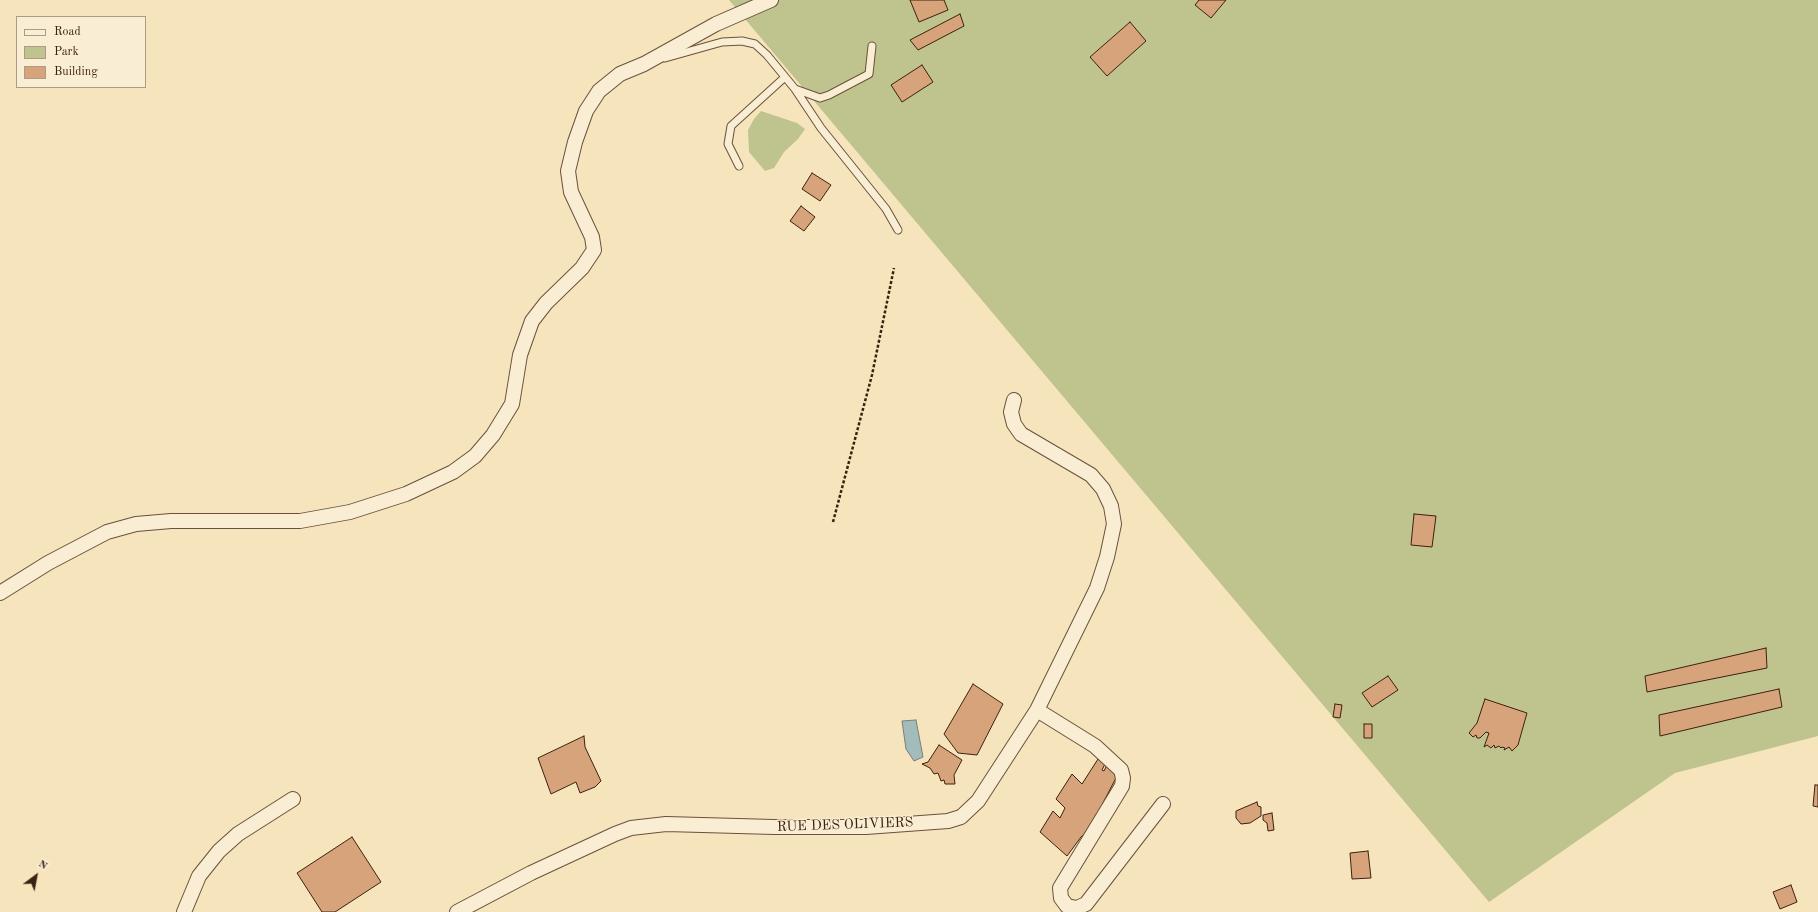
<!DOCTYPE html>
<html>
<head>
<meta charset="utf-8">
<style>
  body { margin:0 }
  #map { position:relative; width:1818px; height:912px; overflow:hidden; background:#f6e4bc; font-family:"Old Standard TT",serif }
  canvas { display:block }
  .legend { position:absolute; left:16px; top:16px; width:130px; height:72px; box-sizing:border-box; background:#f9edd3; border:1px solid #ad9b85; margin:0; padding:5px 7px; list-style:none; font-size:12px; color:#3c2111 }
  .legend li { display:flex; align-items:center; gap:8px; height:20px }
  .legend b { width:20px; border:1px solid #ad9b85 }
  .north { position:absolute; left:16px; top:856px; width:40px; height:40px; -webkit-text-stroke:3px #f9edd3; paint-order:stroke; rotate:32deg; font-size:11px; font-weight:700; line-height:16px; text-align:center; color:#3c2111 }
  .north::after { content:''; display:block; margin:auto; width:14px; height:18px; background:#3c2111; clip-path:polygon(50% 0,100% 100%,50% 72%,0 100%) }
</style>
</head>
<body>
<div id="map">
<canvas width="1818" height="912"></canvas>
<ul class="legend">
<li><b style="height:5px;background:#f9edd3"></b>Road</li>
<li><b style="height:11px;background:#bfc38e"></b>Park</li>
<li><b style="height:11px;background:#d7a37a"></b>Building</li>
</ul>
<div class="north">N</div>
</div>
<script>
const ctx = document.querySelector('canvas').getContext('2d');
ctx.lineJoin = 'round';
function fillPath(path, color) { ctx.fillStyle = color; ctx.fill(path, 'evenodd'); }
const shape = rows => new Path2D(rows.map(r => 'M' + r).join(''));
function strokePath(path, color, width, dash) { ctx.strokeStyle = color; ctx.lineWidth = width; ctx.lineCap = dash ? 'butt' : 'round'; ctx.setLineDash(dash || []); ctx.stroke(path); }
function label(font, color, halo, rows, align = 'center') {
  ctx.font = font + ' "Old Standard TT",serif'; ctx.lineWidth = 3; ctx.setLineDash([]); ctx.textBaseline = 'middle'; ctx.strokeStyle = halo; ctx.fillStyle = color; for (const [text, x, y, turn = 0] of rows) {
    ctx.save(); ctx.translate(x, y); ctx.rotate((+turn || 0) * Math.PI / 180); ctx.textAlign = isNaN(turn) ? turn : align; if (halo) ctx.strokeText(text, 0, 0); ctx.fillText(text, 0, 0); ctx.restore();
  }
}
fillPath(shape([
  [729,0,1818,0,1818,736,1675,773,1489,902],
  [761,111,797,123,805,129,798,139,784,152,774,168,765,171,749,152,748,130,754,119]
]), '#bfc38e');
const water = shape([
  [916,720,923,757,914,761,906,749,902,721,916,720]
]);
fillPath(water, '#a1bcbb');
strokePath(water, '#797e77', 1);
const building = shape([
  [910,0,944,0,948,10,919,22,910,0],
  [1199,0,1226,0,1211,18,1195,5,1199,0],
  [960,14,964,26,918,50,910,40,960,14],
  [1130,22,1146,41,1107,76,1090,57,1130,22],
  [922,65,933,82,902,102,891,85,922,65],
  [812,173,831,185,820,201,802,189,812,173],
  [801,206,815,217,804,231,790,221,801,206],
  [1414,514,1436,516,1432,547,1411,545,1414,514],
  [1766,648,1767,668,1647,692,1645,676,1766,648],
  [1388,676,1398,690,1372,707,1362,693,1388,676],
  [973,684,1003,704,977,755,958,753,944,734,973,684],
  [1779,689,1782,707,1660,736,1659,715,1779,689],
  [1485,699,1527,713,1518,745,1512,751,1509,747,1504,750,1505,748,1502,747,1501,748,1499,746,1495,748,1494,745,1491,748,1487,745,1484,747,1489,733,1486,732,1480,738,1477,738,1476,735,1473,737,1469,733,1477,723,1485,699],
  [1335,704,1342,705,1340,718,1333,717,1335,704],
  [1364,724,1372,724,1372,738,1364,738,1364,724],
  [584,736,585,747,601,781,595,787,580,793,576,782,551,794,538,758,584,736],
  [939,745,962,760,954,775,955,784,945,784,944,780,941,781,938,773,934,774,930,768,922,764,928,762,939,745],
  [1098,759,1105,764,1102,770,1104,771,1108,763,1117,776,1103,803,1104,807,1090,829,1081,837,1067,856,1040,832,1053,811,1060,818,1065,808,1056,799,1072,774,1082,784,1098,759],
  [1815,785,1818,785,1818,807,1813,806,1815,785],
  [1257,802,1258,806,1261,807,1261,816,1250,823,1241,824,1236,818,1236,811,1257,802],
  [1272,813,1274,830,1268,831,1267,823,1263,820,1263,815,1272,813],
  [352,837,381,882,335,912,322,912,297,873,352,837],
  [1368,851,1371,878,1352,879,1350,853,1368,851],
  [1791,885,1797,902,1780,909,1773,892,1791,885]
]);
fillPath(building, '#d7a37a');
strokePath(building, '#3c2111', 1);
const lane = shape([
  [665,58,722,42,742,41,755,44,767,55,795,89,821,128,886,209,898,230],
  [795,89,820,98,829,95,869,74,872,46],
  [739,166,728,144,731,126,785,77]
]);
const street = shape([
  [0,593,48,563,107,532,136,524,171,521,300,521,350,512,406,494,453,472,475,456,493,435,512,404,520,355,532,321,546,303,582,268,594,250,592,237,571,192,568,171,575,142,586,111,599,91,620,74,644,64,716,24,771,0],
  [1037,710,1095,746,1121,770,1123,778,1122,786,1060,888,1061,898,1067,906,1077,908,1086,904,1163,804],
  [184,912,199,876,219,851,238,834,293,799],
  [457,912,531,873,615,834,631,828,666,824,774,827,866,827,948,821,961,817,978,801,1037,710,1097,588,1107,557,1114,524,1111,506,1103,489,1091,475,1021,434,1014,424,1011,412,1014,400]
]);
strokePath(lane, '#6a523c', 9);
strokePath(street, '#6a523c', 16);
strokePath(shape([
  [833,522,872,375,894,268]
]), '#3c2111', 2.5, [3, 2]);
strokePath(lane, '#f9edd3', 7);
strokePath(street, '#f9edd3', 14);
label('14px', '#3c2111', '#f9edd3', [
  ["RUE DES OLIVIERS",845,825,-2]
]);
</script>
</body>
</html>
